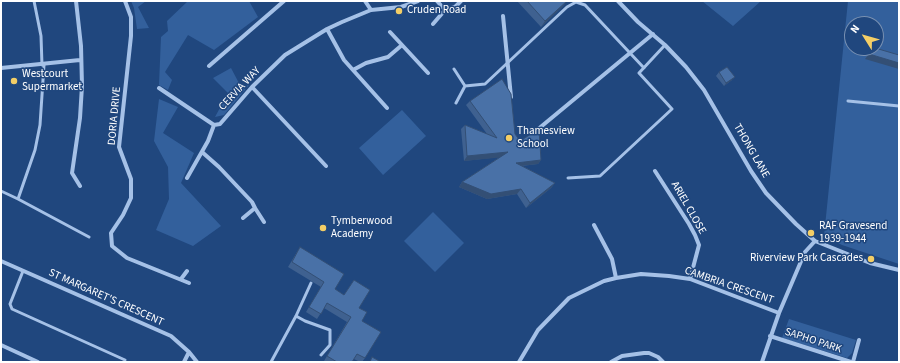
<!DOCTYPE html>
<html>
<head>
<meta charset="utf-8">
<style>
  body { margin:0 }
  #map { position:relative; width:900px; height:363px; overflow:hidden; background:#20477e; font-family:"Source Sans 3",sans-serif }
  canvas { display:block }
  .frame { position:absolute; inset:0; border:2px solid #fff; pointer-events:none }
  .north { position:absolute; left:844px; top:16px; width:40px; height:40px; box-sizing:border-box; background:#20477e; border:1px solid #7991b2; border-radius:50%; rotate:307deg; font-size:11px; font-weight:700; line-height:16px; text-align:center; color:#fff }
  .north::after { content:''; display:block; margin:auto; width:14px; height:18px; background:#f4ce66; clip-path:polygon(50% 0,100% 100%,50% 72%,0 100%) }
</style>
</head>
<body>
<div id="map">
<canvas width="900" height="363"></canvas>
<div class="frame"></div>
<div class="north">N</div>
</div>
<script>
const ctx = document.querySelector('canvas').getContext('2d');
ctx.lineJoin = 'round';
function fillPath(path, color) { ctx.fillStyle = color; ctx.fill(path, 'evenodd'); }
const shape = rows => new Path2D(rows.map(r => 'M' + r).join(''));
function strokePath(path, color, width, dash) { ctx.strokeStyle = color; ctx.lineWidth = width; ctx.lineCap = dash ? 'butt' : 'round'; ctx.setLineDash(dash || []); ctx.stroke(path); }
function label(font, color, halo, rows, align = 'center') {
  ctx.font = font + ' "Source Sans 3",sans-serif'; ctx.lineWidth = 3; ctx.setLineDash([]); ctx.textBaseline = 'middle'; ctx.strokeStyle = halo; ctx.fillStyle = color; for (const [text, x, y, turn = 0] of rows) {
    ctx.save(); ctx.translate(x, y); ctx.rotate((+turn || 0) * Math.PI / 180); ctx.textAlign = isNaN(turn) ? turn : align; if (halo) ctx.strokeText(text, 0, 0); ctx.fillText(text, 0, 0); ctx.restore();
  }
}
fillPath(shape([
  [131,1,146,1,138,7,149,28,137,29,134,8],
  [188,1,249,1,258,17,214,50,188,35,165,72,172,80,168,90,159,85,161,37,168,31,167,21],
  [702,1,761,1,733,26],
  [848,1,899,1,899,264,842,245,824,236],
  [852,24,876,24,876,48,852,48],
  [231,68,241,87,249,85,224,115,215,117,228,93,213,78],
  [159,99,178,107,163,133,194,153,181,183,221,226,193,246,156,230,169,199,168,167,154,141],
  [402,110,426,136,383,175,359,148],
  [433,212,464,243,435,272,404,241],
  [789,319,856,340,852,353,847,358,782,338]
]), '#33609c');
strokePath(shape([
  [34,1,41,36,42,65],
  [44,65,40,125,35,150,18,199,89,237],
  [454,69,465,86],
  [848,101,899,106],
  [456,103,465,86,485,84,567,7,576,2,585,5,644,68],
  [568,178,600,176,672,109,639,73,665,45],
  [1,191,18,199],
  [23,271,10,304,12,309,125,360],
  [296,316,305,321,330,330,330,345,321,355],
  [271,362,296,316,311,283]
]), '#a5c1e7', 3);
strokePath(shape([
  [76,1,81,46,82,86,80,118,72,173,80,186],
  [125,1,131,17,131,36,119,147,131,179,131,198,123,215,111,233,112,246,127,258,189,283],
  [365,1,371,10],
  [437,1,445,10,455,7,461,1],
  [618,1,638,22,665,45,686,67,704,90,751,171,766,193,796,224,815,241,870,263,899,270],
  [503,16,511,97],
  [433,24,445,10],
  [327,29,344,60,387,108],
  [390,32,428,73],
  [209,66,284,1],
  [1,68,80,60],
  [353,70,366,63,388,57,402,45],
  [252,87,326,166],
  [159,88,214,125],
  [537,130,653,34],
  [202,152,219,167,252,202,255,208,243,218],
  [655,171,689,224,695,235,699,245,690,279],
  [187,178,208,141,214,125,220,124,252,87,285,55,327,29,342,22,371,10,401,7,418,1],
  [255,208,264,222],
  [594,225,612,259,616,278],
  [1,261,171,336,189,352,197,362],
  [181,279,187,271],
  [770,336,851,362],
  [1,345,38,362],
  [184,362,189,352],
  [519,362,538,330,569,298,604,281,616,278,641,274,669,276,690,279,779,313],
  [611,362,622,356,644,353,649,353,658,357,663,362],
  [762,362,779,313,805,252,815,241],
  [853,362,859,340]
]), '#a5c1e7', 4);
fillPath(shape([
  [517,1,567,1,563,6,541,27],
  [871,48,875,48,865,59,868,53],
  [719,72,732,80,724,86,716,76],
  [470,101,515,134,520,141,541,160,538,164,522,166,555,183,551,188,526,208,517,194,487,199,459,187,462,182,500,157,464,161,461,129,465,125,487,134,466,105],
  [300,247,335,289,344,295,354,280,362,321,365,358,362,362,360,362,354,359,352,362,326,362,324,361,347,322,324,308,317,319,306,312,321,287,288,267]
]), '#3f6190');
fillPath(shape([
  [567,1,563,6,541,27,545,21],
  [869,54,899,63,899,69,865,59],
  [735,77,732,80,724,86,726,83],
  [508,152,505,157,464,161,467,156],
  [541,160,538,164,512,167,516,163],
  [462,182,521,189,517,194,487,199,459,187],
  [555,183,551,188,526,208,530,203]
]), '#334f75');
const building = shape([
  [527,1,567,1,545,21,527,1],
  [871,48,875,48,899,55,899,63,869,54,871,48],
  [727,67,735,77,726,83,719,72,727,67],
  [502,79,511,94,515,134,520,141,539,129,541,160,516,163,555,183,530,203,521,189,491,194,462,182,508,152,467,156,465,125,497,138,470,101,502,79],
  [300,247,344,274,335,289,344,295,354,280,370,290,359,308,367,312,362,321,381,332,365,358,357,354,352,362,337,362,327,356,351,317,327,303,321,314,309,307,324,282,292,262,300,247],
  [372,357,381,362,370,362,372,357]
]);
fillPath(building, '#4971a7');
strokePath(building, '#334f75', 1);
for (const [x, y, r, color] of [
  [399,11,4,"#f4ce66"],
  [14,81,4,"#f4ce66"],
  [509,138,4,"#f4ce66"],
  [323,228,4,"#f4ce66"],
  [811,233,4,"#f4ce66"],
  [871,259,4,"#f4ce66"]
]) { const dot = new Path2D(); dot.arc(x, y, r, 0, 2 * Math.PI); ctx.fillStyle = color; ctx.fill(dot); strokePath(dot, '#20477e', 1.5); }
label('11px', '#fff', '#20477e', [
  ["Cruden Road",407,11],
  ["Westcourt",22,75],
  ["Supermarket",22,88],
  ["Thamesview",517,132],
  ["School",517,145],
  ["Tymberwood",331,222],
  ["Academy",331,235],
  ["RAF Gravesend",819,227],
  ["1939-1944",819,240],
  ["Riverview Park Cascades",863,259,"right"]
], 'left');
label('11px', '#fff', '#20477e', [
  ["CERVIA WAY",240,89,-47],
  ["DORIA DRIVE",115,116,-85],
  ["THONG LANE",751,151,60],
  ["ARIEL CLOSE",688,208,60],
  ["CAMBRIA CRESCENT",729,286,19],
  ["ST MARGARET'S CRESCENT",106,298,24],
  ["SAPHO PARK",813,341,18]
]);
</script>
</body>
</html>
